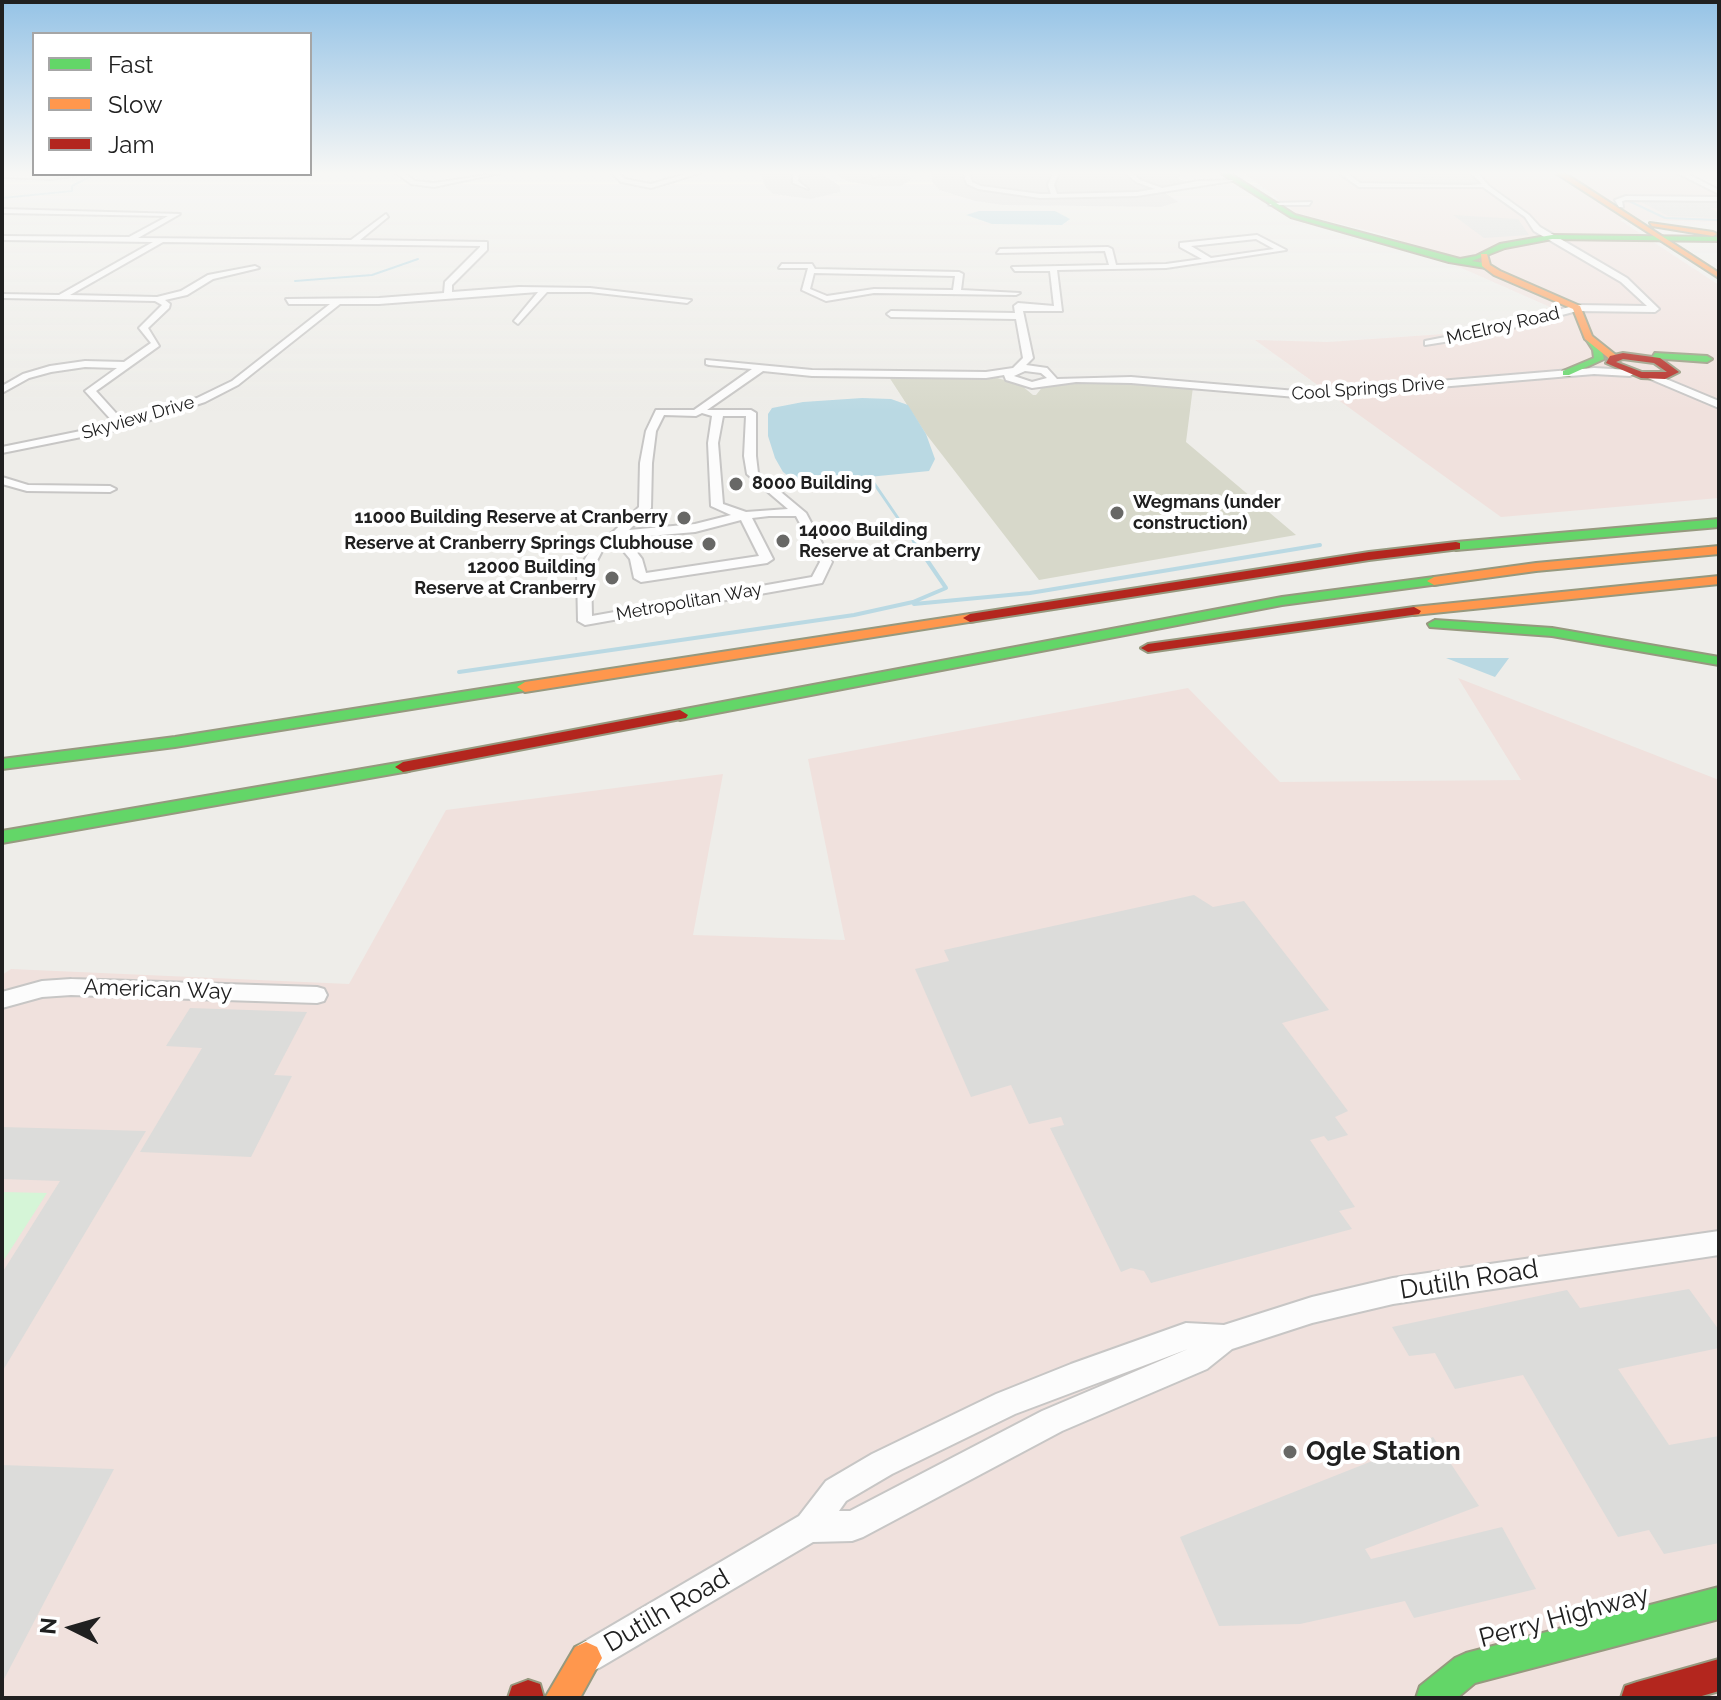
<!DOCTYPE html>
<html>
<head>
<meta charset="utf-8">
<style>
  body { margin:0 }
  #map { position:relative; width:1721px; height:1700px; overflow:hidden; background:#eeede9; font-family:Raleway,sans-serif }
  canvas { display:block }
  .frame { position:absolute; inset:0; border:4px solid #202020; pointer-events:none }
  .legend { position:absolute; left:32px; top:32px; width:280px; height:144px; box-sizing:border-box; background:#fff; border:2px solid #a6a6a6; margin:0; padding:10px 14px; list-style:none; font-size:24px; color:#202020 }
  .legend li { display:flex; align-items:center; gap:16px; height:40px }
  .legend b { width:40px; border:2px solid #a6a6a6 }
  .north { position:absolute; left:32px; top:1588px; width:80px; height:80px; -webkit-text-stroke:6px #fff; paint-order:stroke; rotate:275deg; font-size:22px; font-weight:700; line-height:32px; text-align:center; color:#202020 }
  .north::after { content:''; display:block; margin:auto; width:28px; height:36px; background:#202020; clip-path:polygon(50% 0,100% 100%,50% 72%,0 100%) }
</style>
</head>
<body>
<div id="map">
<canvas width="1721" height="1700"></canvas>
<div class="frame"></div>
<ul class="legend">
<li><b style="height:10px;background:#63d668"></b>Fast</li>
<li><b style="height:10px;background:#ff974d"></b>Slow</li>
<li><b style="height:10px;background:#b3261e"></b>Jam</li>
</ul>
<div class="north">N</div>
</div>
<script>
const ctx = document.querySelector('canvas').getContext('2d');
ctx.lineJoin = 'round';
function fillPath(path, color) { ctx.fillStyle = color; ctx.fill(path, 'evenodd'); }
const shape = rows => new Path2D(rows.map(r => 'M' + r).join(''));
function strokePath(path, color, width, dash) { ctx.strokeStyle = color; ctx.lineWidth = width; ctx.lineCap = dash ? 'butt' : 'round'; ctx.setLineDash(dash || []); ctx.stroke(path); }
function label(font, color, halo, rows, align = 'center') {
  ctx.font = font + ' Raleway,sans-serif'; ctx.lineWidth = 8; ctx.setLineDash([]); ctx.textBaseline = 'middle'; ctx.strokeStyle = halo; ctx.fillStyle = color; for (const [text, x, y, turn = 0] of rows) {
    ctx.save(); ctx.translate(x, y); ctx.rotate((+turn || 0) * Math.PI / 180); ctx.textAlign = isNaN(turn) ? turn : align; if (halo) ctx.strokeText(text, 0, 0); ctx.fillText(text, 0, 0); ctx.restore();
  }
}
fillPath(shape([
  [763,173,820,173,840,186,841,192,811,199,773,194,766,188,760,175],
  [835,173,908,173,911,180,901,186,875,186,846,181],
  [932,173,1180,173,1179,179,1196,185,1164,192,1178,202,1161,207,1003,205,975,201,939,190,932,182]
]), '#dddcda');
fillPath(shape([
  [1244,173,1688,173,1719,188,1719,222,1620,220,1719,285,1719,498,1501,517,1255,340,1328,342,1444,334,1517,321,1550,307,1389,236,1296,213],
  [1458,678,1719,780,1719,1698,2,1698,2,975,11,969,349,984,446,810,723,774,693,935,845,940,808,759,1188,688,1280,782,1521,780]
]), '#f0e1dd');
fillPath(shape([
  [1414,173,1468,173,1481,184,1428,186],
  [1647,199,1719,200,1719,208,1710,208,1719,213,1719,218,1668,216,1641,202],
  [1453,215,1518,219,1529,235,1484,238],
  [1194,895,1213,907,1244,901,1329,1010,1282,1023,1348,1111,1335,1117,1348,1135,1328,1141,1324,1136,1310,1140,1355,1207,1339,1211,1352,1229,1151,1283,1144,1271,1131,1268,1121,1272,1050,1128,1064,1125,1061,1117,1029,1124,1011,1085,971,1097,915,969,949,961,944,950],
  [190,1008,307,1012,274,1075,292,1076,251,1157,140,1152,202,1048,166,1046],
  [2,1127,146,1131,2,1372,2,1273,60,1181,2,1179],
  [1689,1289,1719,1330,1719,1348,1618,1369,1669,1445,1719,1436,1719,1543,1664,1554,1649,1530,1618,1537,1523,1375,1455,1389,1435,1353,1409,1356,1392,1327,1567,1290,1580,1308],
  [1433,1437,1479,1506,1365,1549,1371,1559,1502,1527,1536,1589,1414,1618,1405,1601,1300,1624,1219,1626,1180,1537],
  [2,1465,114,1469,2,1683]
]), '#dcdcda');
fillPath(shape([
  [889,377,994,377,1021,385,1033,395,1036,395,1044,385,1092,379,1193,387,1186,442,1296,535,1039,580,926,434]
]), '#d7d8ca');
fillPath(shape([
  [2,1192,47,1193,2,1263]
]), '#d5f5d7');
fillPath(shape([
  [979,211,1055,211,1070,219,1062,225,992,224,966,215],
  [862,398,891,399,908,405,926,434,935,459,929,471,808,483,795,481,783,472,775,458,768,436,768,414,772,408,803,402],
  [1446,658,1509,658,1495,677]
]), '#bad9e3');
strokePath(shape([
  [2,198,72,191,72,186,93,175],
  [1629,201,1665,218,1719,220],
  [295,281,372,275,418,259]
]), '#bad9e3', 2);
strokePath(shape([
  [867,473,915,543]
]), '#bad9e3', 3);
strokePath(shape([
  [914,604,1030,593,1320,545],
  [459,672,854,615,913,602,946,588,914,541]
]), '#bad9e3', 4);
const street = shape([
  [2,173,51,175,88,174,51,179,2,177,2,173],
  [396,173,404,173,415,181,434,183,500,173,434,187,411,184,396,173],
  [612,173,619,173,625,179,651,184,689,173,700,173,651,188,621,182,612,173],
  [793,173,799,173,798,181,808,189,793,183,793,173],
  [872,173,878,173,878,176,873,177,872,173],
  [963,173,969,173,972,182,981,186,1040,194,1051,194,1048,185,1053,173,1059,173,1054,185,1057,194,1137,192,1155,189,1136,182,1126,173,1133,173,1140,180,1162,188,1198,181,1238,180,1137,196,1040,198,978,189,967,184,963,173],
  [1339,173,1347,173,1360,183,1470,185,1482,184,1471,173,1478,173,1489,186,1529,215,1540,227,1627,278,1659,309,1655,312,1577,311,1482,336,1425,345,1425,341,1481,330,1577,305,1647,306,1621,282,1534,231,1525,217,1483,187,1359,187,1339,173],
  [1677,173,1686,173,1719,190,1719,194,1677,173],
  [1626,196,1719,197,1719,201,1626,200,1622,201,1623,207,1619,207,1615,200,1626,196],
  [1311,202,1309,205,1269,205,1272,203,1311,202],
  [2,209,180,214,138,238,351,240,386,214,388,217,360,240,487,242,487,250,452,285,452,292,519,287,590,288,691,300,687,303,590,292,547,292,518,324,514,321,538,292,379,304,340,304,238,385,205,402,126,428,2,453,2,447,115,424,85,391,117,368,85,367,51,372,29,378,2,393,2,386,23,374,50,366,85,361,124,362,151,343,139,328,162,305,155,301,2,298,2,294,59,295,153,242,2,240,2,236,129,237,168,216,2,213,2,209],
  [163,242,480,246,480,247,445,282,444,293,379,298,286,299,289,304,330,304,232,381,197,398,124,422,96,391,159,346,148,328,169,308,170,304,165,300,187,295,213,279,259,268,255,266,208,275,181,291,157,297,70,295,163,242],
  [1257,235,1286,250,1166,268,1057,270,1062,311,1023,311,1033,358,1026,365,1047,368,1057,379,1131,377,1308,392,1594,368,1630,370,1635,373,1630,376,1594,374,1308,398,1131,383,1076,382,1032,388,1006,380,1004,375,986,378,812,376,763,371,707,410,751,410,756,413,756,456,758,473,806,513,832,562,822,583,585,625,578,621,577,572,593,546,613,532,639,507,640,463,646,431,656,410,694,410,752,369,709,365,706,364,706,360,812,370,986,372,1013,368,1023,358,1016,319,891,317,887,314,891,311,1015,313,1014,306,1018,303,1054,306,1050,271,1015,271,1012,267,1109,265,1105,251,997,253,1000,249,1108,247,1112,249,1116,265,1166,264,1202,259,1180,247,1180,243,1257,235],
  [1256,239,1274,249,1211,258,1191,246,1256,239],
  [1025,371,1041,373,1047,378,1032,382,1014,376,1025,371],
  [702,413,712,416,708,443,711,506,731,515,695,524,629,530,651,508,652,463,656,431,664,415,696,416,702,413],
  [723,416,746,416,744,456,747,474,788,509,746,512,723,504,718,443,723,416],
  [769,516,796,516,820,562,812,577,592,616,591,572,602,551,616,542,630,559,634,578,641,582,767,563,773,559,752,518,769,516],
  [741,520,759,556,646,573,642,559,626,538,695,532,741,520],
  [782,264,812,264,815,269,959,272,963,274,961,290,1020,293,1016,295,874,293,826,301,802,290,808,268,779,268,782,264],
  [814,273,955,276,953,290,874,289,827,296,810,289,814,273],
  [1648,374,1654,374,1719,401,1719,408,1648,378,1648,374],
  [2,477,28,485,110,486,116,489,110,492,27,491,2,484,2,477],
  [71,979,317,987,324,989,327,995,324,1001,317,1003,71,995,42,997,2,1008,2,992,42,981,71,979],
  [1719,1231,1719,1255,1393,1304,1312,1323,1232,1349,1207,1369,1062,1431,863,1537,852,1541,813,1542,599,1668,588,1673,577,1668,572,1657,577,1646,799,1516,826,1481,872,1454,996,1394,1071,1364,1186,1323,1224,1325,1312,1297,1393,1278,1719,1231],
  [1188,1349,1042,1411,850,1511,839,1511,846,1501,892,1474,1015,1414,1188,1349]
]);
const fast = shape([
  [1221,173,1229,173,1295,215,1460,259,1476,256,1500,244,1552,235,1719,237,1719,241,1552,239,1505,248,1472,261,1489,264,1486,268,1449,262,1291,217,1221,173],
  [1584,336,1590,336,1601,347,1604,359,1569,375,1563,375,1563,371,1594,358,1593,350,1584,336],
  [1655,353,1707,356,1712,359,1707,362,1652,358,1655,353],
  [1719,519,1719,527,1456,550,1450,546,1456,542,1719,519],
  [1434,577,1439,578,1439,584,1282,605,680,720,672,715,680,710,1282,597,1434,577],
  [1435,620,1552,628,1719,657,1719,665,1552,636,1430,627,1428,624,1435,620],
  [525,682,530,684,530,690,175,747,2,769,2,759,175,737,525,682],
  [403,762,409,763,411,767,409,771,2,843,2,831,403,762],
  [1719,1587,1719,1619,1475,1683,1457,1698,1416,1698,1420,1686,1455,1658,1466,1653,1719,1587]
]);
const slow = shape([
  [1564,173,1719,273,1719,278,1556,173,1564,173],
  [1650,223,1713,232,1717,234,1713,236,1652,226,1650,223],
  [1481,254,1487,254,1490,265,1500,271,1580,306,1592,336,1617,356,1617,360,1611,360,1585,339,1573,309,1494,275,1482,266,1481,254],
  [1719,546,1719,554,1536,571,1434,585,1427,581,1434,577,1536,563,1719,546],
  [1719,576,1719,584,1414,615,1407,611,1414,607,1719,576],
  [970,614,975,615,975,621,525,692,517,687,525,682,970,614],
  [586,1642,597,1647,602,1658,580,1698,545,1698,575,1647,586,1642]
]);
const jam = shape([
  [1623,353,1660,358,1679,372,1665,379,1641,378,1606,363,1610,356,1623,353],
  [1623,359,1654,363,1667,372,1642,372,1616,362,1623,359],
  [1456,542,1460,543,1460,549,1369,560,970,622,963,618,970,614,1369,552,1456,542],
  [1414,607,1421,611,1419,614,1148,652,1141,648,1148,644,1414,607],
  [680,710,688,715,686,718,403,772,395,767,403,762,680,710],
  [1719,1659,1719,1691,1695,1698,1621,1698,1625,1686,1637,1682,1719,1659],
  [528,1680,540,1684,544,1698,508,1698,512,1686,528,1680]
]);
strokePath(street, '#c7c6c5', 4);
strokePath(fast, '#96997f', 4);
strokePath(slow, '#96997f', 4);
strokePath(jam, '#96997f', 4);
fillPath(street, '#fcfcfc');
fillPath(fast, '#63d668');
fillPath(slow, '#ff974d');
fillPath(jam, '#b3261e');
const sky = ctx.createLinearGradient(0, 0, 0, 411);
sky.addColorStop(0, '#95c3e6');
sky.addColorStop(0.42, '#f7f7f5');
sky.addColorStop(1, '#f7f7f500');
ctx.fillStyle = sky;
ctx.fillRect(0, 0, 1721, 411);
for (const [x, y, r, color] of [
  [736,484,8,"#686866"],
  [1117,513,8,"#686866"],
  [684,518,8,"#686866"],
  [783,541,8,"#686866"],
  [709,544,8,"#686866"],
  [612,578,8,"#686866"],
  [1290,1452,8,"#686866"]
]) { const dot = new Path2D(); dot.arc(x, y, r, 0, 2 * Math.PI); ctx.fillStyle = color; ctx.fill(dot); strokePath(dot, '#fff', 3); }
label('18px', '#202020', '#fff', [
  ["McElroy Road",1503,326,-13],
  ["Cool Springs Drive",1368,389,-4],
  ["Skyview Drive",138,418,-16],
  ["Metropolitan Way",689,602,-10]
]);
label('bold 18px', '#202020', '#fff', [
  ["8000 Building",752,484],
  ["Wegmans (under",1133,503],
  ["construction)",1133,524],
  ["11000 Building Reserve at Cranberry",668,518,"right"],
  ["14000 Building",799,531],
  ["Reserve at Cranberry",799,552],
  ["Reserve at Cranberry Springs Clubhouse",693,544,"right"],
  ["12000 Building",596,568,"right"],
  ["Reserve at Cranberry",596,589,"right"]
], 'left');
label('22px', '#202020', '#fff', [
  ["American Way",158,990,2]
]);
label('26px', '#202020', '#fff', [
  ["Dutilh Road",1469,1280,-9],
  ["Dutilh Road",667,1611,-30],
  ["Perry Highway",1564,1617,-15]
]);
label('bold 26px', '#202020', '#fff', [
  ["Ogle Station",1306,1452]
], 'left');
</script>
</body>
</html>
